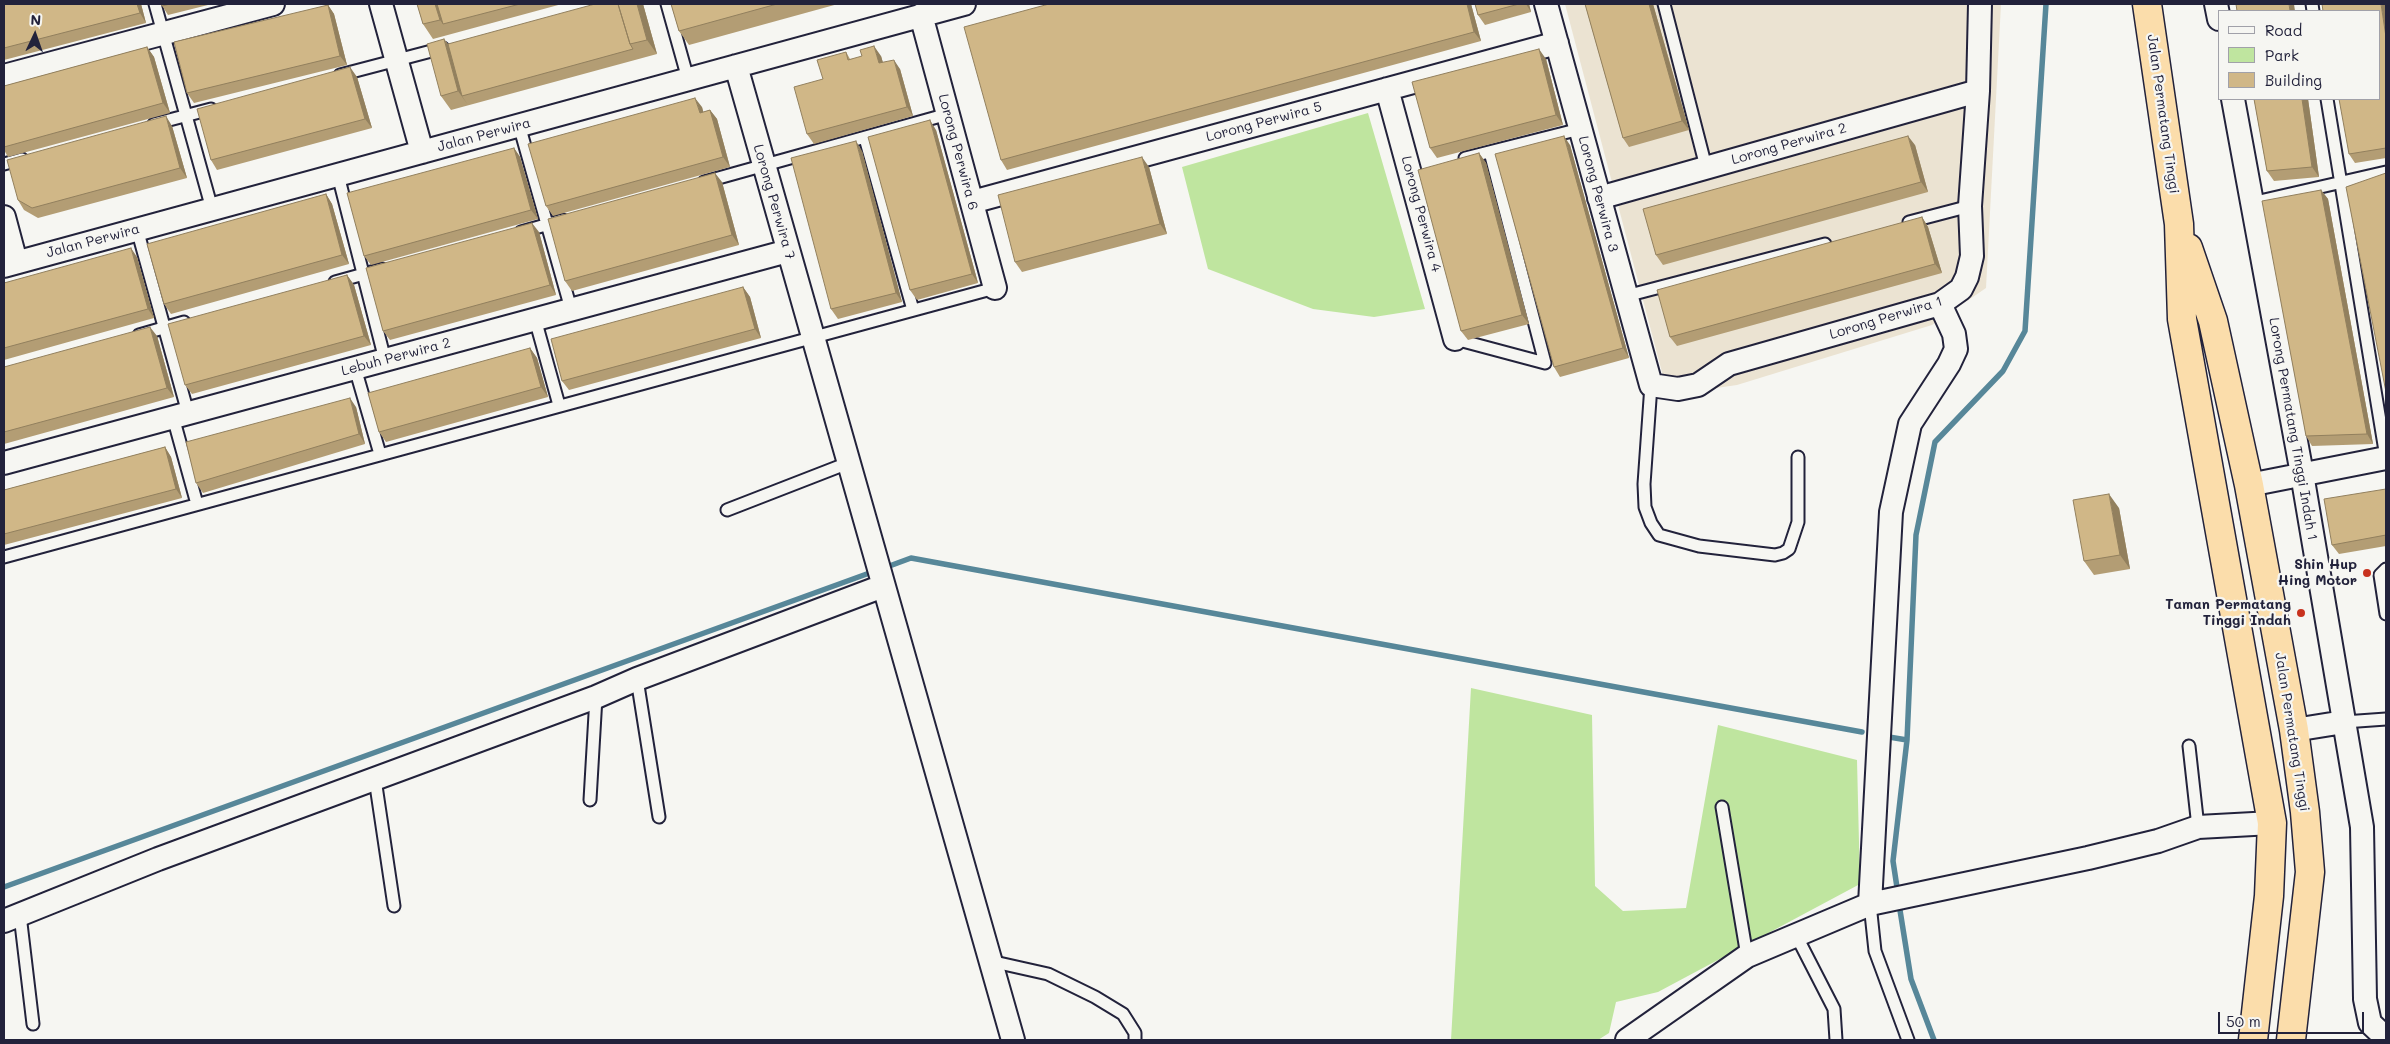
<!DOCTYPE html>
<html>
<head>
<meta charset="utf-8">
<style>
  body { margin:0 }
  #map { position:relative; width:2390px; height:1044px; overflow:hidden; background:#f6f6f2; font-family:Mali,sans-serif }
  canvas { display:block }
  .frame { position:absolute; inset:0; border:5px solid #22223b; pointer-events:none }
  .legend { position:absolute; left:2218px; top:10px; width:162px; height:90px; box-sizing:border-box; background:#f6f6f2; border:1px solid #a1a1a9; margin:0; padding:6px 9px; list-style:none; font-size:15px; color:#22223b }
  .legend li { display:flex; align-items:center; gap:10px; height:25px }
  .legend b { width:25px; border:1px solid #a1a1a9 }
  .north { position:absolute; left:10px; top:10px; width:50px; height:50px; -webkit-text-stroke:4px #f6f6f2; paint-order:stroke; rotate:3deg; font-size:14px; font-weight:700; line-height:20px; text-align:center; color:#22223b }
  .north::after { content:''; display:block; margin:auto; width:18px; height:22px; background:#22223b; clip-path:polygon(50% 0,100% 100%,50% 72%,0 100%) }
  .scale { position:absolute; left:2218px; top:1012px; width:146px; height:22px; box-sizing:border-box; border:2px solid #22223b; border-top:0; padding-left:6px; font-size:15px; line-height:18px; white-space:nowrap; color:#22223b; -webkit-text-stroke:4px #f6f6f2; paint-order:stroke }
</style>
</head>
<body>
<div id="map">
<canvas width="2390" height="1044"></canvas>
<div class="frame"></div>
<ul class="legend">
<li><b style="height:6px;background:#f6f6f2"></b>Road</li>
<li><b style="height:14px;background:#bfe59f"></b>Park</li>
<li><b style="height:14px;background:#d0b787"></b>Building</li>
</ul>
<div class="north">N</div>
<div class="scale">50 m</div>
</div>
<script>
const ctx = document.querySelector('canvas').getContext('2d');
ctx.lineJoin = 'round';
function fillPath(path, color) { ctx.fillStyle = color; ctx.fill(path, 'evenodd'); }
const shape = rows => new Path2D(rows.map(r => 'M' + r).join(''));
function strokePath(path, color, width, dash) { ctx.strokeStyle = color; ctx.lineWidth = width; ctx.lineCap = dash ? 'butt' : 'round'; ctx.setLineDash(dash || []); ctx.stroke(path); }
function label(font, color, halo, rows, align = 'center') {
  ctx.font = font + ' Mali,sans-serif'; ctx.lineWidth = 4.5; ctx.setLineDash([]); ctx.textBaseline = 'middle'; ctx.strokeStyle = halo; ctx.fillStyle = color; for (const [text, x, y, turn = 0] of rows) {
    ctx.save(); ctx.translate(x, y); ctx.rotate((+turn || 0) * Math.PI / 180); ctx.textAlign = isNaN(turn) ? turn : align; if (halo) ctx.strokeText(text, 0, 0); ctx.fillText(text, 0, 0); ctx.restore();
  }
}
fillPath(shape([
  [1565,4,2001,4,1986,288,1932,325,1737,385,1668,395]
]), '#ebe3d2');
fillPath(shape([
  [1368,113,1425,309,1374,317,1313,309,1208,269,1182,167],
  [1471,688,1592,715,1595,886,1623,911,1686,908,1718,725,1857,760,1860,884,1658,992,1616,1002,1609,1033,1598,1040,1451,1040]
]), '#bfe59f');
strokePath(shape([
  [884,568,911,558,1862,732],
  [1889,737,1907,740],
  [4,887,875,571],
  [1898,894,1893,861,1907,740,1916,535,1935,442,2003,371,2025,331,2046,4],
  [1899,904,1911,979,1934,1040]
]), '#578799', 5.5);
const service = shape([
  [155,4,212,209],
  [667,4,688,79],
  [1664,4,1706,167],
  [2312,4,2313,11],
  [340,75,443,48],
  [2327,99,2386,457],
  [154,124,211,109],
  [519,125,571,309],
  [865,138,913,310],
  [1465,158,1580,129],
  [4,164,22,159],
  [338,175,385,360],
  [704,182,948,114],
  [2251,203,2386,172],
  [1909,222,1970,206],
  [137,229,188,413],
  [521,232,563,220],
  [335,282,382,269],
  [1626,296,1825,244],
  [535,319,559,405],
  [139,335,184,322],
  [1455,339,1545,363,1490,152],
  [355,368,380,454],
  [1651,385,1644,484,1645,507,1651,523,1659,535,1699,546,1775,555,1783,553,1789,549,1798,522,1798,457],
  [173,417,197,504],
  [727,510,848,463],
  [4,557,995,288],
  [2386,569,2380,575,2386,614],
  [637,679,659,817],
  [2344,722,2386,719],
  [2189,746,2198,827],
  [375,779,394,906],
  [590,800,596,697],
  [1722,807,1747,956],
  [1870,904,1875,951,1908,1040],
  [20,915,33,1024],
  [1796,935,1834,1009,1836,1040],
  [990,961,1048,974,1095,997,1123,1014,1135,1033,1135,1040]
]);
const minor = shape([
  [381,4,422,152],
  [1546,4,1651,385,1678,389,1698,385,1729,364,1940,304,1961,289,1967,277,1972,256,1970,206,1978,91,1980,4],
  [2216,4,2219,19],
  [921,15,995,288],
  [736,66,1013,1040],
  [4,76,273,4],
  [1387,89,1455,339],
  [2233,99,2302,474,2362,827,2365,999,2370,1023,2386,1038],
  [1599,198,1978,91],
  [972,202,1557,43],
  [4,217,16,262],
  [4,266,964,4],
  [4,463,788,251],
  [2249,485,2386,458],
  [2294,730,2344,722],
  [1870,904,1891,512,1910,424,1949,364,1956,349,1954,334,1940,304],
  [4,921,158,859,596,697,637,679,883,586],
  [1627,1040,1747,956,1870,904,2088,858,2158,841,2198,827,2272,823]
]);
const trunk = shape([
  [2147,4,2179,224,2182,319,2272,823,2269,896,2253,1040],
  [2188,248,2213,321,2249,485,2294,730,2305,812,2310,872,2291,1040]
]);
strokePath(service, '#22223b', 15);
strokePath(minor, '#22223b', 26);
strokePath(trunk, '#22223b', 31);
strokePath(service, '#f6f6f2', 11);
strokePath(minor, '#f6f6f2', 22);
strokePath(trunk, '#fbddab', 28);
fillPath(shape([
  [4,4,141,4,146,23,4,60],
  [161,4,212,4,168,15],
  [417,4,562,4,433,39,423,24],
  [643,4,657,54,451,110,441,96,444,39,448,44],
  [671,4,838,4,689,45,679,31],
  [1471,4,1481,41,1007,170,1001,160],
  [1475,4,1529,4,1531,12,1485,25,1478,15],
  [1585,4,1653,4,1689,130,1629,147,1623,138],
  [2386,4,2386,158,2355,163,2349,154],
  [328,5,334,14,347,65,194,103,187,93],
  [147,47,154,57,170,113,8,157,4,150,4,86],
  [846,52,850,59,881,56,883,63,900,69,913,116,814,144,807,134,823,79],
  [1546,59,1563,125,1437,158,1430,148],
  [357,77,372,128,217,170,211,160],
  [2254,99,2308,99,2319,177,2274,181,2267,171],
  [702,107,703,112,710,110,717,119,730,167,553,216,546,206],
  [172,126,187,178,38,218,24,210,18,200],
  [936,130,978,283,917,300,910,290],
  [1570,145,1629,358,1560,377,1554,367],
  [1915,145,1928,192,1663,265,1656,255],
  [514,148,520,157,538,219,371,265,364,256],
  [862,151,902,302,838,319,831,309],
  [1479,153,1486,163,1529,324,1468,340,1461,331],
  [1149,167,1167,234,1022,272,1015,262],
  [722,182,739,245,572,291,565,281],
  [2321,190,2328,199,2373,444,2312,446,2306,436],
  [326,194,332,204,349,264,171,314,164,304],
  [1922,217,1928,227,1942,273,1677,346,1670,337],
  [539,232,556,295,390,340,383,331],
  [137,257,154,318,4,360,4,283],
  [347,275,354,285,371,345,192,394,185,385],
  [743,287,750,297,761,338,569,390,562,381],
  [157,336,174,397,4,444,4,367],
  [530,348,537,358,548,397,386,442,379,432],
  [356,407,365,444,203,493,196,483],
  [165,447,171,457,182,498,4,545,4,490],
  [2386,489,2386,546,2339,554,2332,545],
  [2119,508,2130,569,2094,575,2084,561]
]), '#b39d74');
fillPath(shape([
  [137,4,141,4,146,23,140,13],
  [435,4,441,4,443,24,440,20],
  [637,4,643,4,657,54,647,40],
  [1467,4,1471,4,1481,41,1474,32],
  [1526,4,1529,4,1531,12],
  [1649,4,1653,4,1689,130,1682,121],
  [2289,4,2294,4,2295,11,2290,11],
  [2381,4,2386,4,2386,37],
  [328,5,334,14,347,65,340,56],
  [444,39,454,53,462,96,468,105,458,91],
  [874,46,881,56,886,73,879,63],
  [147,47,154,57,170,113,163,103],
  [1539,49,1546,59,1563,125,1556,115],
  [894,60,900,69,913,116,907,107],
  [350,67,357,77,372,128,365,119],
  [695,98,702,107,706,122,700,113],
  [2302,99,2308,99,2319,177,2312,167],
  [710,110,717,119,730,167,723,157],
  [166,116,172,126,187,178,180,168],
  [930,120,936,130,978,283,972,274],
  [1564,136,1570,145,1629,358,1623,348],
  [1908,136,1915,145,1928,192,1921,182],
  [856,141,862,151,902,302,896,293],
  [514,148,520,157,538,219,531,210],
  [1479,153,1486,163,1529,324,1522,315],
  [1142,157,1149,167,1167,234,1160,224],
  [715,173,722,182,739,245,732,235],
  [2321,190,2328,199,2373,444,2367,434],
  [326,194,332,204,349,264,342,255],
  [1922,217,1928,227,1942,273,1935,264],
  [532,223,539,232,556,295,550,285],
  [131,248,137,257,154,318,148,309],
  [347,275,354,285,371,345,364,336],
  [743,287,750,297,761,338,755,329],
  [150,327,157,336,174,397,167,388],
  [530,348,537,358,548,397,541,387],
  [350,398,356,407,365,444,359,434],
  [165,447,171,457,182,498,176,489],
  [2109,494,2119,508,2130,569,2120,555]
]), '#92805e');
const building = shape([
  [4,4,137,4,140,13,4,48,4,4],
  [161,4,170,4,162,6,161,4],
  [417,4,435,4,440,20,423,24,417,4],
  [437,4,520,4,443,24,437,4],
  [595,4,618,4,630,44,633,49,462,96,448,44,595,4],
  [618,4,637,4,647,40,630,44,618,4],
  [671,4,777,4,679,31,671,4],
  [1049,4,1467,4,1474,32,1001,160,964,27,1049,4],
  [1475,4,1519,4,1478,15,1475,4],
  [1585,4,1649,4,1682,121,1623,138,1585,4],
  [2236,4,2289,4,2290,11,2237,11,2236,4],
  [2322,4,2381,4,2386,37,2386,148,2349,154,2339,99,2379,99,2379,11,2323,11,2322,4],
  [328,5,340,56,187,93,174,42,328,5],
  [444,39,458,91,441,96,427,44,444,39],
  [874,46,879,63,894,60,907,107,807,134,794,87,823,79,817,60,846,52,848,60,862,56,860,50,874,46],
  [147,47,163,103,4,147,4,86,147,47],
  [1539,49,1556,115,1430,148,1412,82,1539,49],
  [350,67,365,119,211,160,197,109,350,67],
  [695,98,700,113,710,110,723,157,546,206,528,144,695,98],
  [2254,99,2302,99,2312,167,2267,171,2254,99],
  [166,116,180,168,32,208,18,200,7,160,166,116],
  [930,120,972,274,910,290,868,137,930,120],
  [1564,136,1623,348,1554,367,1495,154,1564,136],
  [1908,136,1921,182,1656,255,1643,209,1908,136],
  [856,141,896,293,831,309,791,158,856,141],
  [514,148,531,210,364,256,347,193,514,148],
  [1479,153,1522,315,1461,331,1418,170,1479,153],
  [1142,157,1160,224,1015,262,998,195,1142,157],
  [715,173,732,235,565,281,548,219,715,173],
  [2386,173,2386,392,2346,187,2386,173],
  [2321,190,2367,434,2306,436,2262,201,2321,190],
  [326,194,342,255,164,304,147,244,326,194],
  [1922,217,1935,264,1670,337,1657,290,1922,217],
  [532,223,550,285,383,331,366,268,532,223],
  [131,248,148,309,4,348,4,283,131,248],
  [347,275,364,336,185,385,168,324,347,275],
  [743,287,755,329,562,381,551,339,743,287],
  [150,327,167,388,4,432,4,367,150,327],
  [530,348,541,387,379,432,368,393,530,348],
  [350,398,359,434,196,483,186,442,350,398],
  [165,447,176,489,4,534,4,490,165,447],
  [2386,489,2386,535,2332,545,2324,499,2386,489],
  [2109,494,2120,555,2084,561,2073,500,2109,494]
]);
fillPath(building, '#d0b787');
strokePath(building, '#92805e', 1);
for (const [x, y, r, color] of [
  [2367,573,5,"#c8321e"],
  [2301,613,5,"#c8321e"]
]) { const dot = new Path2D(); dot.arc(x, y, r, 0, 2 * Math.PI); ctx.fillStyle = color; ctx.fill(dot); strokePath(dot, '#f6f6f2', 2); }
label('14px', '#22223b', '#f6f6f2', [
  ["Jalan Permatang Tinggi",2163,114,82],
  ["Lorong Perwira 5",1264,122,-15],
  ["Jalan Perwira",484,135,-15],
  ["Lorong Perwira 2",1789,144,-16],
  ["Lorong Perwira 6",958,152,75],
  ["Lorong Perwira 3",1598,194,75],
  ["Lorong Perwira 7",774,202,74],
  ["Lorong Perwira 4",1421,214,75],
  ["Jalan Perwira",93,241,-15],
  ["Lorong Perwira 1",1886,318,-17],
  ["Lebuh Perwira 2",396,357,-15],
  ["Lorong Permatang Tinggi Indah 1",2293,429,80],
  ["Jalan Permatang Tinggi",2292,732,81]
]);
label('bold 14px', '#22223b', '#f6f6f2', [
  ["Shin Hup",2357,565],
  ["Hing Motor",2357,581],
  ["Taman Permatang",2291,605],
  ["Tinggi Indah",2291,621]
], 'right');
</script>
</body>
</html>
